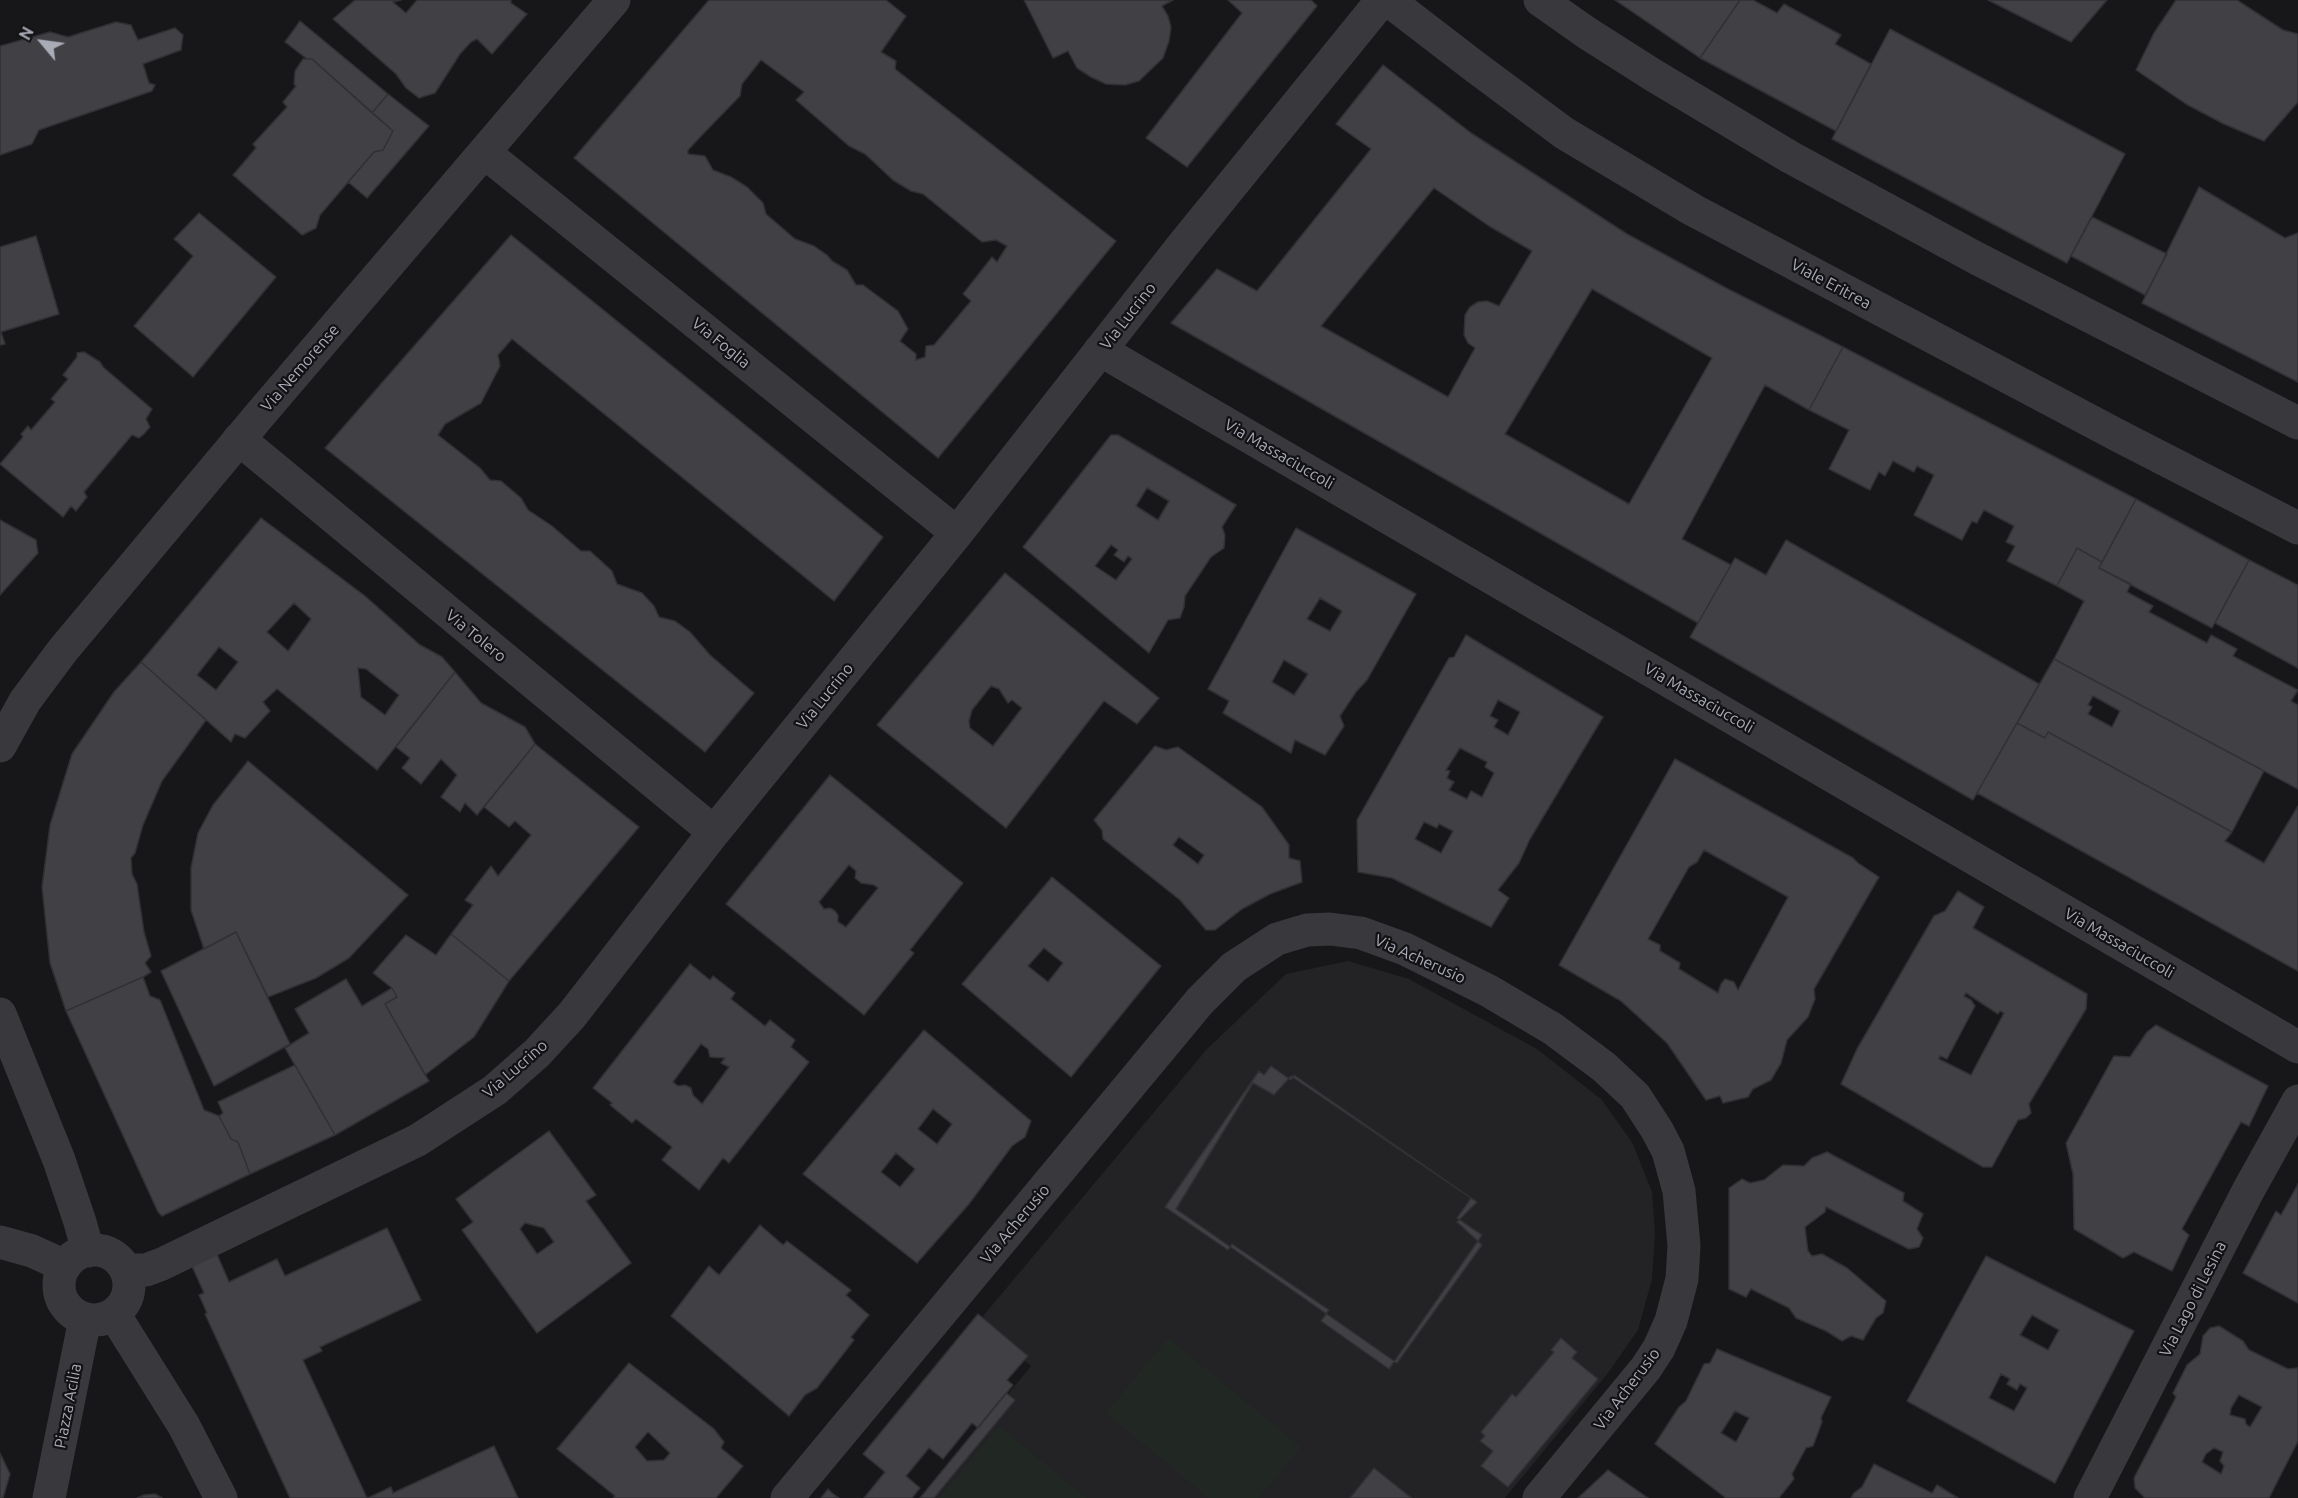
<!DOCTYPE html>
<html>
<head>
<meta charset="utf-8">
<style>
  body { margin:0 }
  #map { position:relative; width:2298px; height:1498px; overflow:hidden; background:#171618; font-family:Ubuntu,sans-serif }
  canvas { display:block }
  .north { position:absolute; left:12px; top:12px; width:60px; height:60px; -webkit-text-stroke:4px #121113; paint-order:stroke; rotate:299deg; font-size:16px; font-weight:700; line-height:24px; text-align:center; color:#a9abb7 }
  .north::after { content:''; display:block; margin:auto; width:21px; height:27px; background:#a9abb7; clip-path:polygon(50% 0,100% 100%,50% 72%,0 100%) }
</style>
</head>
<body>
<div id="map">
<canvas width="2298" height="1498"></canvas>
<div class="north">N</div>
</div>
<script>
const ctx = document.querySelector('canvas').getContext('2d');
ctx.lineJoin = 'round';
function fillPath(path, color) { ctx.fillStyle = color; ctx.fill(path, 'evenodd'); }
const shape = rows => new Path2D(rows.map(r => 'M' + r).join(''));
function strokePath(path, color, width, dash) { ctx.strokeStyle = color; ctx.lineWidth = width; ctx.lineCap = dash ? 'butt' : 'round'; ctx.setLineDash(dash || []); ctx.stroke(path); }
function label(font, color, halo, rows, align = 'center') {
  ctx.font = font + ' Ubuntu,sans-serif'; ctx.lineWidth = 4.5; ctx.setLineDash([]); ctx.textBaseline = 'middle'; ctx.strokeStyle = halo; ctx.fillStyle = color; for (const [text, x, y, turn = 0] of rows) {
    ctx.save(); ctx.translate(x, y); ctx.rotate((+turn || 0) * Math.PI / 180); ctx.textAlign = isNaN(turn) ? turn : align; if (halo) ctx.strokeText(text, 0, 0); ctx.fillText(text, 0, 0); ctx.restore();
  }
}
fillPath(shape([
  [1348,961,1409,979,1537,1049,1601,1099,1632,1142,1652,1192,1655,1234,1652,1279,1638,1330,1608,1373,1505,1498,923,1498,1031,1366,978,1322,1207,1049,1286,974]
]), '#232225');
fillPath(shape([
  [1168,1338,1301,1447,1259,1498,1209,1498,1106,1413],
  [999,1426,1086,1498,939,1498]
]), '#212823');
const building = shape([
  [355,0,401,0,393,2,406,13,417,0,511,0,511,3,527,14,492,54,477,39,471,42,460,54,435,93,419,98,406,88,396,74,333,19,355,0],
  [709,0,886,0,906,16,881,52,896,61,895,69,1116,241,938,458,574,158,709,0],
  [761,60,804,92,796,100,849,146,865,154,893,180,911,191,923,194,982,242,996,240,1007,246,997,262,992,257,963,294,971,301,934,345,926,346,925,357,916,360,916,354,900,341,908,329,898,311,863,285,856,285,847,270,832,261,827,255,814,246,795,239,766,214,763,203,747,187,731,177,713,170,705,156,688,154,688,150,705,132,740,96,742,84,761,60],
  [1024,0,1173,0,1162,6,1168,16,1171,27,1169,41,1163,58,1139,81,1125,85,1106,84,1091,77,1077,68,1068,51,1053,58,1024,0],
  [1228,0,1311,0,1317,6,1187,167,1146,138,1242,13,1228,0],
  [1615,0,1740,0,1700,58,1615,0],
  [1740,0,1753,0,1777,13,1784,4,1841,35,1835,44,1871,64,1836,131,1700,58,1740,0],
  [1988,0,2107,0,2071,42,1988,0],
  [2176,0,2237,0,2283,30,2298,34,2298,102,2264,141,2224,124,2186,104,2136,70,2154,33,2176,0],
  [300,21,388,94,372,113,312,59,307,59,285,42,300,21],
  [116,22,131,25,138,40,175,28,183,35,181,50,143,64,149,83,155,85,152,91,39,130,32,144,0,155,0,46,50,32,68,37,116,22],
  [1890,29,2125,154,2067,263,1832,139,1890,29],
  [303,59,312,59,393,131,383,150,374,152,320,215,316,228,302,235,233,175,256,148,253,144,287,107,283,102,296,86,294,84,295,71,303,59],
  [1383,65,1471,133,1627,234,1726,288,1843,347,1809,410,1765,385,1682,539,1731,565,1698,623,1171,323,1217,269,1257,291,1371,149,1336,124,1383,65],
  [1434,188,1489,226,1532,251,1499,306,1487,301,1478,302,1470,307,1465,315,1464,335,1468,343,1475,348,1448,397,1321,326,1434,188],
  [1592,289,1712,358,1629,504,1505,434,1592,289],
  [388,94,429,126,367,198,348,182,374,152,383,150,393,131,372,113,388,94],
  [2199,187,2285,238,2298,233,2298,382,2142,303,2199,187],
  [199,213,276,277,193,377,134,326,193,256,174,239,199,213],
  [2092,217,2167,254,2145,295,2071,256,2092,217],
  [511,235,883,537,834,601,512,339,498,355,500,366,481,403,445,424,438,435,480,468,490,480,501,481,521,498,528,510,552,526,581,551,590,551,612,571,617,584,642,593,654,606,659,617,675,621,690,632,710,655,754,693,705,752,325,448,511,235],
  [36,236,59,314,1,332,5,344,0,345,0,247,36,236],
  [1843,347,2136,499,2102,562,2077,548,2057,586,2007,561,2015,546,2006,542,2014,526,1984,510,1977,523,1972,521,1962,540,1914,515,1934,475,1917,466,1914,472,1893,461,1885,476,1879,472,1870,490,1829,469,1849,430,1809,410,1843,347],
  [84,352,100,362,103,367,152,409,146,419,150,427,144,434,139,438,132,435,84,492,87,497,76,511,71,506,63,517,0,464,23,437,21,434,28,426,31,430,55,402,51,399,68,379,63,375,77,357,77,353,84,352],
  [1111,435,1118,435,1236,505,1222,527,1225,535,1224,548,1211,557,1185,596,1184,607,1180,618,1168,620,1149,653,1023,547,1111,435],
  [1147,488,1169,501,1158,520,1136,506,1147,488],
  [1111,545,1118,550,1114,555,1124,562,1128,556,1132,559,1116,580,1095,566,1111,545],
  [2136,499,2249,560,2212,628,2099,568,2136,499],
  [261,518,365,596,420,645,442,657,455,672,377,770,277,689,263,702,270,711,245,738,235,734,231,742,141,662,261,518],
  [294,603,311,619,288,651,267,632,294,603],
  [219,647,238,662,216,690,197,675,219,647],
  [358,668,366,669,399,695,385,715,361,697,358,668],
  [0,520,36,540,38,553,0,595,0,520],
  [1296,528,1416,594,1367,680,1356,692,1340,716,1344,726,1325,755,1295,740,1291,753,1223,713,1229,701,1208,689,1296,528],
  [1320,598,1342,611,1330,631,1307,619,1320,598],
  [1284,660,1308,674,1294,695,1272,682,1284,660],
  [1786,540,2039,684,1973,800,1690,637,1735,558,1766,575,1786,540],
  [2077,548,2102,562,2099,568,2131,584,2127,592,2153,606,2149,612,2207,643,2211,635,2237,649,2233,656,2298,690,2291,701,2298,705,2298,789,2054,659,2084,601,2057,586,2077,548],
  [2249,560,2298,585,2298,668,2215,623,2249,560],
  [1005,573,1159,698,1137,724,1104,701,1006,828,877,725,1005,573],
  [991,686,999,689,1008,703,1012,700,1022,708,993,746,970,728,969,721,972,710,991,686],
  [1466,635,1603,717,1530,839,1519,863,1498,890,1509,898,1491,927,1392,878,1358,872,1357,820,1449,658,1454,657,1466,635],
  [1498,700,1520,712,1508,735,1494,727,1498,720,1490,716,1498,700],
  [1460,748,1487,762,1485,767,1494,773,1482,797,1471,791,1467,799,1449,790,1454,782,1447,778,1450,771,1446,770,1460,748],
  [1424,822,1437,828,1439,824,1453,831,1441,853,1415,839,1424,822],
  [2054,659,2264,771,2232,832,2048,732,2045,738,2017,723,2054,659],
  [2093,696,2120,711,2112,727,2088,714,2092,707,2088,705,2093,696],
  [141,662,206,720,162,781,143,825,135,853,131,858,132,874,137,884,144,932,151,956,145,963,151,972,143,977,66,1011,50,963,42,887,50,825,72,754,114,692,141,662],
  [455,672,481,703,525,727,535,744,477,815,465,803,460,812,441,797,457,775,441,759,421,784,402,768,410,758,396,747,455,672],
  [2017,723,2045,738,2048,732,2232,832,2225,841,2264,863,2298,806,2298,971,1977,793,2017,723],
  [535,744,639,827,509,981,451,934,473,905,465,900,491,866,498,876,531,835,515,821,509,827,484,807,535,744],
  [1155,746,1166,750,1178,747,1262,807,1289,845,1289,858,1300,861,1302,882,1270,894,1242,909,1215,930,1206,930,1180,900,1103,839,1102,830,1094,820,1155,746],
  [1179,837,1204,855,1198,864,1173,845,1179,837],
  [1675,759,1853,858,1858,863,1879,877,1814,989,1815,999,1808,1017,1787,1040,1781,1063,1771,1080,1753,1089,1748,1097,1723,1103,1720,1096,1706,1100,1667,1043,1621,1001,1559,965,1675,759],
  [1704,850,1788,897,1738,990,1734,982,1725,979,1721,984,1718,993,1679,969,1680,963,1660,951,1660,945,1648,939,1689,867,1697,862,1704,850],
  [248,761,408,895,349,958,316,978,268,997,236,932,204,949,191,910,191,868,198,833,213,805,248,761],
  [830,775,963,883,910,950,914,953,864,1015,726,904,830,775],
  [849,865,856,871,855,878,861,883,874,885,878,888,846,927,838,922,838,915,835,911,830,908,824,909,819,902,849,865],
  [1052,877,1161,966,1071,1077,962,984,1052,877],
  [1044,948,1063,963,1048,982,1028,966,1044,948],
  [1958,891,1984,907,1973,928,2087,994,2086,1009,2029,1104,2031,1113,2026,1118,2018,1120,1992,1167,1983,1167,1841,1084,1857,1049,1934,916,1945,911,1958,891],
  [1966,993,1998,1014,2000,1011,2004,1013,1971,1075,1939,1059,1940,1056,1947,1059,1975,1006,1971,1000,1964,996,1966,993],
  [236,932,290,1044,214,1086,161,971,236,932],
  [451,934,509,981,474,1037,425,1075,385,1004,397,997,392,988,373,973,406,935,436,955,451,934],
  [690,964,710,980,713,976,735,993,731,999,765,1026,770,1020,795,1040,791,1047,809,1062,729,1163,723,1158,699,1190,662,1160,672,1147,636,1119,632,1123,610,1105,612,1103,593,1088,690,964],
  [701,1044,708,1049,710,1057,725,1058,721,1063,729,1067,702,1104,693,1095,691,1088,685,1085,678,1086,673,1082,701,1044],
  [143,977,150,996,160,1000,204,1110,219,1116,231,1139,238,1142,250,1174,162,1216,158,1212,66,1011,143,977],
  [346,979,362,1006,392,988,397,997,385,1004,429,1081,335,1135,285,1048,309,1033,295,1009,346,979],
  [2156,1025,2268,1086,2249,1126,2241,1122,2182,1229,2189,1235,2172,1271,2134,1252,2123,1258,2074,1229,2073,1174,2066,1143,2114,1056,2130,1057,2147,1032,2156,1025],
  [924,1030,1031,1121,1025,1137,1012,1146,969,1204,917,1263,803,1174,924,1030],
  [933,1109,952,1124,937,1144,918,1129,933,1109],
  [896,1153,915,1169,900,1187,881,1172,896,1153],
  [295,1065,335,1135,250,1174,238,1142,231,1139,219,1116,223,1113,218,1102,295,1065],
  [1271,1066,1291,1080,1294,1075,1471,1198,1457,1218,1482,1235,1389,1369,1321,1321,1329,1310,1232,1244,1228,1250,1165,1207,1259,1071,1264,1075,1271,1066],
  [1291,1076,1477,1202,1457,1222,1482,1245,1397,1363,1176,1209,1253,1083,1274,1095,1291,1076],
  [549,1131,596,1195,586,1201,631,1263,537,1333,462,1230,473,1222,456,1199,549,1131],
  [525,1223,544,1228,554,1242,537,1254,520,1229,525,1223],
  [1827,1152,1904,1193,1903,1201,1923,1214,1917,1229,1923,1238,1919,1247,1909,1249,1826,1207,1825,1212,1805,1227,1808,1251,1812,1256,1822,1254,1847,1268,1886,1301,1883,1313,1876,1318,1863,1340,1851,1336,1842,1341,1826,1331,1796,1318,1789,1308,1751,1289,1746,1297,1729,1289,1729,1188,1742,1179,1750,1183,1764,1180,1783,1165,1804,1166,1812,1158,1827,1152],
  [2298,1184,2298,1303,2243,1273,2276,1211,2281,1215,2298,1184],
  [760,1225,783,1245,787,1241,851,1290,846,1295,869,1315,851,1337,854,1340,817,1388,805,1395,789,1416,671,1316,709,1266,719,1275,760,1225],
  [387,1228,421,1300,320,1347,322,1351,303,1360,367,1498,290,1498,205,1314,207,1313,199,1295,204,1293,191,1264,216,1252,229,1282,277,1259,285,1276,387,1228],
  [1986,1256,2134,1331,2055,1483,1907,1401,1986,1256],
  [2032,1315,2059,1330,2048,1350,2020,1335,2032,1315],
  [2001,1374,2010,1379,2007,1384,2017,1390,2020,1384,2027,1388,2014,1411,1989,1398,2001,1374],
  [978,1314,1028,1356,1007,1380,1013,1385,978,1428,972,1423,943,1459,929,1448,906,1476,920,1488,912,1498,864,1498,885,1472,863,1454,978,1314],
  [2219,1326,2243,1341,2249,1350,2288,1369,2298,1368,2298,1441,2269,1498,2145,1498,2135,1488,2134,1478,2176,1397,2173,1393,2187,1365,2200,1354,2203,1336,2210,1328,2219,1326],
  [2239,1395,2262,1407,2250,1427,2246,1424,2245,1419,2230,1415,2231,1408,2239,1395],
  [2214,1448,2223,1452,2220,1461,2224,1466,2221,1474,2202,1462,2206,1454,2214,1448],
  [1561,1338,1577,1352,1572,1358,1598,1379,1508,1487,1481,1466,1493,1451,1480,1441,1485,1436,1481,1432,1512,1394,1516,1397,1554,1352,1551,1350,1561,1338],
  [1717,1349,1831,1397,1821,1418,1822,1422,1813,1446,1806,1448,1792,1474,1794,1479,1779,1498,1726,1498,1655,1444,1679,1407,1686,1401,1704,1364,1710,1363,1717,1349],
  [1735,1411,1749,1418,1736,1442,1721,1433,1735,1411],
  [629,1363,714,1429,724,1442,721,1448,743,1466,716,1498,613,1498,615,1496,557,1449,629,1363],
  [648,1432,670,1453,664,1460,647,1461,635,1447,648,1432],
  [1006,1393,1015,1400,934,1498,920,1498,1006,1393],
  [494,1446,518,1498,368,1498,391,1487,393,1493,494,1446],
  [0,1453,10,1474,3,1498,0,1498,0,1453],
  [1874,1464,1932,1493,1937,1485,1958,1498,1851,1498,1854,1493,1862,1487,1874,1464],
  [1374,1468,1409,1496,1412,1498,1350,1498,1374,1468],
  [1608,1470,1648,1498,1578,1498,1608,1470],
  [828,1489,832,1493,839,1498,821,1498,828,1489],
  [155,1494,162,1498,137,1498,144,1495,155,1494]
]);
fillPath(building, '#414045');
strokePath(building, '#313034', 1.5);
strokePath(shape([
  [485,153,957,533],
  [1100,350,2298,1047],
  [239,439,714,832],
  [0,1242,32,1251,65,1266],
  [126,1270,146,1270,162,1264,418,1140,495,1090,537,1053,572,1015,714,832,957,533,1183,245,1382,0],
  [49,1498,85,1319],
  [787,1498,1200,1001,1234,967,1277,939,1307,930,1330,929,1361,933,1405,949,1489,991,1553,1029,1604,1067,1635,1096,1657,1130,1668,1151,1679,1191,1684,1246,1682,1279,1671,1321,1659,1348,1646,1368,1539,1498],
  [2090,1498,2248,1191,2298,1101]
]), '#38383d', 33);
strokePath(shape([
  [1388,0,1474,66,1564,133,1693,210,2117,435,2298,528],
  [1540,0,1587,33,1653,75,1790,157,1976,258,2298,423],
  [0,746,25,701,63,650,258,417,614,0],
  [0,1014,59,1160,80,1222,88,1251],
  '59 1285a35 35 0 1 1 70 0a35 35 0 1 1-70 0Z',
  [114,1314,184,1426,221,1498]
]), '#38383d', 33);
label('16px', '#a9abb7', '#121113', [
  ["Viale Eritrea",1831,284,28],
  ["Via Lucrino",1128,316,-52],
  ["Via Foglia",721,343,39],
  ["Via Nemorense",300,368,-49],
  ["Via Massaciuccoli",1279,454,30],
  ["Via Tolero",476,636,39],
  ["Via Lucrino",825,696,-51],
  ["Via Massaciuccoli",1699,698,30],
  ["Via Massaciuccoli",2119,943,30],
  ["Via Acherusio",1420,959,24],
  ["Via Lucrino",515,1069,-41],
  ["Via Acherusio",1015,1224,-50],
  ["Via Lago di Lesina",2193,1299,-63],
  ["Via Acherusio",1627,1389,-53],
  ["Piazza Acilia",68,1406,-79]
]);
</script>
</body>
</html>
